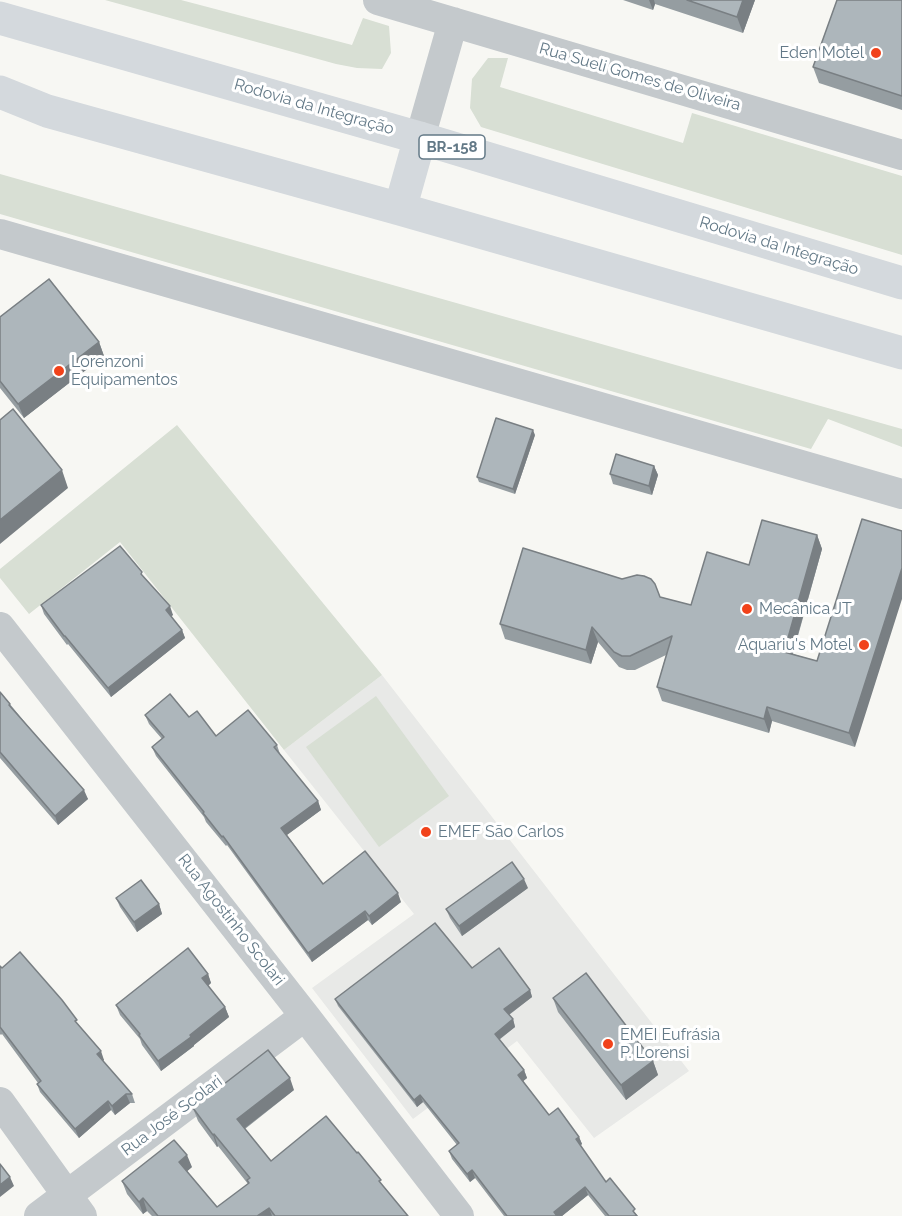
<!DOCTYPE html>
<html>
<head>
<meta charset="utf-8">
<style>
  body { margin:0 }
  canvas { display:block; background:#f7f7f3 }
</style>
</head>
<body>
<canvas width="902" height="1216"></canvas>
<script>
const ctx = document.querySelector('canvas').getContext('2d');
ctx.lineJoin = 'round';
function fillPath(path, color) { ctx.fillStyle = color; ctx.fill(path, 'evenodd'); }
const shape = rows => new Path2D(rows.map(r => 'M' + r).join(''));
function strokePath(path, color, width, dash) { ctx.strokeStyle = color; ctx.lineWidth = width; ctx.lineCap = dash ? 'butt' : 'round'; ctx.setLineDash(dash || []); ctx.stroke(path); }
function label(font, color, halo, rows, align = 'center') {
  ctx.font = font + ' Raleway,sans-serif'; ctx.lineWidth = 6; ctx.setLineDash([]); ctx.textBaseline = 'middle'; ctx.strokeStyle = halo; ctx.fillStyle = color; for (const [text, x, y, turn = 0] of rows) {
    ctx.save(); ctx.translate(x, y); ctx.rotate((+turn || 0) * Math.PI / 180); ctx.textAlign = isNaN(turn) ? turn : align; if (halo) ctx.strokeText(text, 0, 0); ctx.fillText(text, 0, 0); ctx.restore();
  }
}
fillPath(shape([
  [382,675,689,1071,594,1138,517,1041,413,1119,312,988,414,914,284,750]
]), '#e8e9e7');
fillPath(shape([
  [105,0,181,0,352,45,363,18,389,26,391,53,382,69,357,68,336,64],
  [488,58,508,58,500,87,683,143,692,113,902,176,902,255,481,127,470,108,472,79],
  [0,174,902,429,902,447,828,419,811,449,0,214],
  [177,425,382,675,284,750,120,542,29,614,0,578,0,569],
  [376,696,449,796,379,847,306,747]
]), '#d8dfd4');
strokePath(shape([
  [378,0,902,155],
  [420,138,453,22],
  [0,234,902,494],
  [0,627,305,1016,459,1216],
  [0,1102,82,1216],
  [39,1216,305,1016]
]), '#c4c9cc', 30);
strokePath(shape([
  [0,18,420,138,902,283],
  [0,92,47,111,400,209,902,353],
  [400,209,420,138]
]), '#d4d9dd', 33);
fillPath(shape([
  [623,0,755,0,743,33,655,4,653,10],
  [902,0,902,110,819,83,813,67],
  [0,317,99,342,104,356,24,418,0,388],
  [535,435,515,494,479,482,477,477],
  [654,466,658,475,652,495,613,484,610,474],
  [862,519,855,747,772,721,769,733,662,701,657,687,666,655,635,670,627,670,619,667,598,642,591,664,505,639,500,624,660,597,691,605,749,565,817,535,822,549,793,654,817,661],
  [144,577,173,615,171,616,182,630,185,638,111,697,68,644,67,645,44,614,41,605],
  [0,692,88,799,58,825,0,758],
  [145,715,189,717,216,736,277,745,280,754,318,801,321,810,287,835,323,884,401,902,372,925,368,920,312,962,227,845,226,846,206,822,204,817,156,756,152,747,162,739,149,724],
  [528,888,462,936,450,918,446,909],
  [116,898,159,904,162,914,137,932,120,907],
  [0,966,79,1027,104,1060,103,1061,132,1094,135,1103,130,1103,115,1115,111,1110,79,1138,40,1092,37,1084,38,1083,2,1034,1,1035,0,1034],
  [472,968,530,990,532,997,509,1015,513,1019,515,1027,499,1040,524,1070,527,1078,523,1081,549,1115,579,1137,582,1144,580,1146,606,1182,638,1216,605,1216,588,1195,562,1216,504,1216,475,1178,470,1182,452,1159,449,1151,457,1145,423,1102,417,1107,338,1006,335,999],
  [208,974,211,983,208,986,225,1007,229,1017,194,1045,194,1046,161,1071,142,1045,140,1039,120,1015,116,1005],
  [553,998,653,1061,658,1075,626,1100,558,1012],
  [294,1090,245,1129,271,1161,384,1187,408,1216,152,1216,147,1211,143,1214,127,1194,122,1181,192,1167,187,1171,217,1207,248,1184,218,1146,217,1147,198,1121,193,1108]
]), '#959da1');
fillPath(shape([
  [649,0,654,0,655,4,653,10],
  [743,0,755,0,743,33,737,17],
  [99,342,104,356,24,418,18,404],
  [533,430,535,435,515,494,513,489],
  [654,466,658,475,652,495,649,486],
  [62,470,68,488,0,544,0,520],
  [817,535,822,549,789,666,784,652],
  [902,568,902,599,855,747,849,733],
  [170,606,173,615,169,618,166,610],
  [592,627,598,642,591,664,586,650],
  [182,630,185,638,111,697,108,688],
  [767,707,772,721,769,733,764,719],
  [84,790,88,799,58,825,55,816],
  [318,801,321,810,284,837,281,828],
  [524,879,528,888,462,936,459,926],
  [398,893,401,902,372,925,369,916],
  [159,904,162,914,137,932,134,922],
  [365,911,368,920,312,962,308,953],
  [208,974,211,983,205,988,202,978],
  [530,990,532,997,507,1016,504,1009],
  [225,1007,229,1017,194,1045,194,1046,161,1071,158,1061],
  [513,1019,515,1027,497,1041,495,1034],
  [101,1051,104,1060,100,1063,97,1054],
  [653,1061,658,1075,626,1100,621,1085],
  [524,1070,527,1078,521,1083,518,1075],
  [290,1078,294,1090,241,1131,237,1119],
  [126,1094,130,1103,115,1115,112,1106],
  [420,1095,423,1102,417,1107,414,1100],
  [108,1101,111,1110,79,1138,75,1129],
  [214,1134,218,1146,217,1147,213,1135],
  [579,1137,582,1144,578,1147,576,1139],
  [187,1155,192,1167,184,1174,179,1162],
  [472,1170,475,1178,470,1182,467,1174],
  [10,1177,14,1186,0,1197,0,1185],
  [585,1187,588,1195,562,1216,555,1216,554,1212],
  [143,1198,147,1211,143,1214,139,1202],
  [269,1208,272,1216,257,1216]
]), '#797f83');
const building = shape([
  [687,0,743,0,737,17,687,0],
  [837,0,902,0,902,96,813,67,837,0],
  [49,279,99,342,18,404,0,381,0,317,49,279],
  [13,409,62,470,0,520,0,420,13,409],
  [496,418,533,430,513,489,477,477,496,418],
  [616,454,654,466,649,486,610,474,616,454],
  [862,519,902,531,902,568,849,733,767,707,764,719,657,687,672,636,630,656,622,656,614,652,592,627,586,650,500,624,523,548,622,579,637,575,644,576,651,579,655,584,660,597,691,605,707,552,749,565,762,520,817,535,784,652,817,661,862,519],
  [120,546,142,572,141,574,170,606,166,610,182,630,108,688,65,636,64,636,41,605,120,546],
  [0,692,10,704,9,705,84,790,55,816,0,752,0,692],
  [170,694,189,717,197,711,216,736,248,710,277,745,274,747,318,801,281,828,323,884,365,851,398,893,369,916,365,911,308,953,223,836,222,837,203,813,204,812,152,747,164,737,145,715,170,694],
  [512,862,524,879,459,926,446,909,512,862],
  [141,880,159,904,134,922,116,898,141,880],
  [435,923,472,968,499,948,530,990,504,1009,513,1019,495,1034,524,1070,518,1075,549,1115,558,1108,579,1137,576,1139,606,1182,610,1178,635,1209,633,1211,637,1216,609,1216,585,1187,554,1212,557,1216,507,1216,472,1170,467,1174,449,1151,459,1143,420,1095,414,1100,335,999,435,923],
  [188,948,208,974,202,978,225,1007,190,1035,191,1037,158,1061,139,1035,140,1034,116,1005,188,948],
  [20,952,62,1000,77,1020,75,1021,101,1051,97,1054,132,1094,126,1094,112,1106,108,1101,75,1129,37,1084,41,1081,0,1027,0,966,2,968,20,952],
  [586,973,653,1061,621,1085,553,998,586,973],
  [268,1050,290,1078,237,1119,271,1161,326,1116,357,1153,358,1152,381,1180,379,1181,408,1216,275,1216,269,1208,257,1216,158,1216,143,1198,139,1202,122,1181,174,1140,187,1155,179,1162,217,1207,249,1183,247,1180,250,1178,214,1134,213,1135,193,1108,268,1050],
  [0,1164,10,1177,0,1185,0,1164]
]);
fillPath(building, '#adb6bb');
strokePath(building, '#797f83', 1.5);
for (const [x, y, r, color] of [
  [876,53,6,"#f1421a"],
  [59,371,6,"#f1421a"],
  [747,609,6,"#f1421a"],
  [864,645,6,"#f1421a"],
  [426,832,6,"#f1421a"],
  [608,1044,6,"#f1421a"]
]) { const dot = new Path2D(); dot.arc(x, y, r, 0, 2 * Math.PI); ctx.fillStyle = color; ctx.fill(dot); strokePath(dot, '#fff', 2); }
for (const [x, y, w] of [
  [452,147,66]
]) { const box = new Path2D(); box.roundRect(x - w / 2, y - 12, w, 24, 4.5); ctx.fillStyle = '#fff'; ctx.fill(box); strokePath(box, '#637987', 1.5); }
label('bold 15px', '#637987', null, [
  ["BR-158",452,147]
]);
label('16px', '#637987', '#fff', [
  ["Eden Motel",864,53,"right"],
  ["Lorenzoni",71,362],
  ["Equipamentos",71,380],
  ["Mecânica JT",759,609],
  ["Aquariu's Motel",852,645,"right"],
  ["EMEF São Carlos",438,832],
  ["EMEI Eufrásia",620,1035],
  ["P. Lorensi",620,1053]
], 'left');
label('16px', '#637987', '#fff', [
  ["Rua Sueli Gomes de Oliveira",640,77,16],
  ["Rodovia da Integração",314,107,16],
  ["Rodovia da Integração",779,246,17],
  ["Rua Agostinho Scolari",231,920,52],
  ["Rua José Scolari",172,1116,-37]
]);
</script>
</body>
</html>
